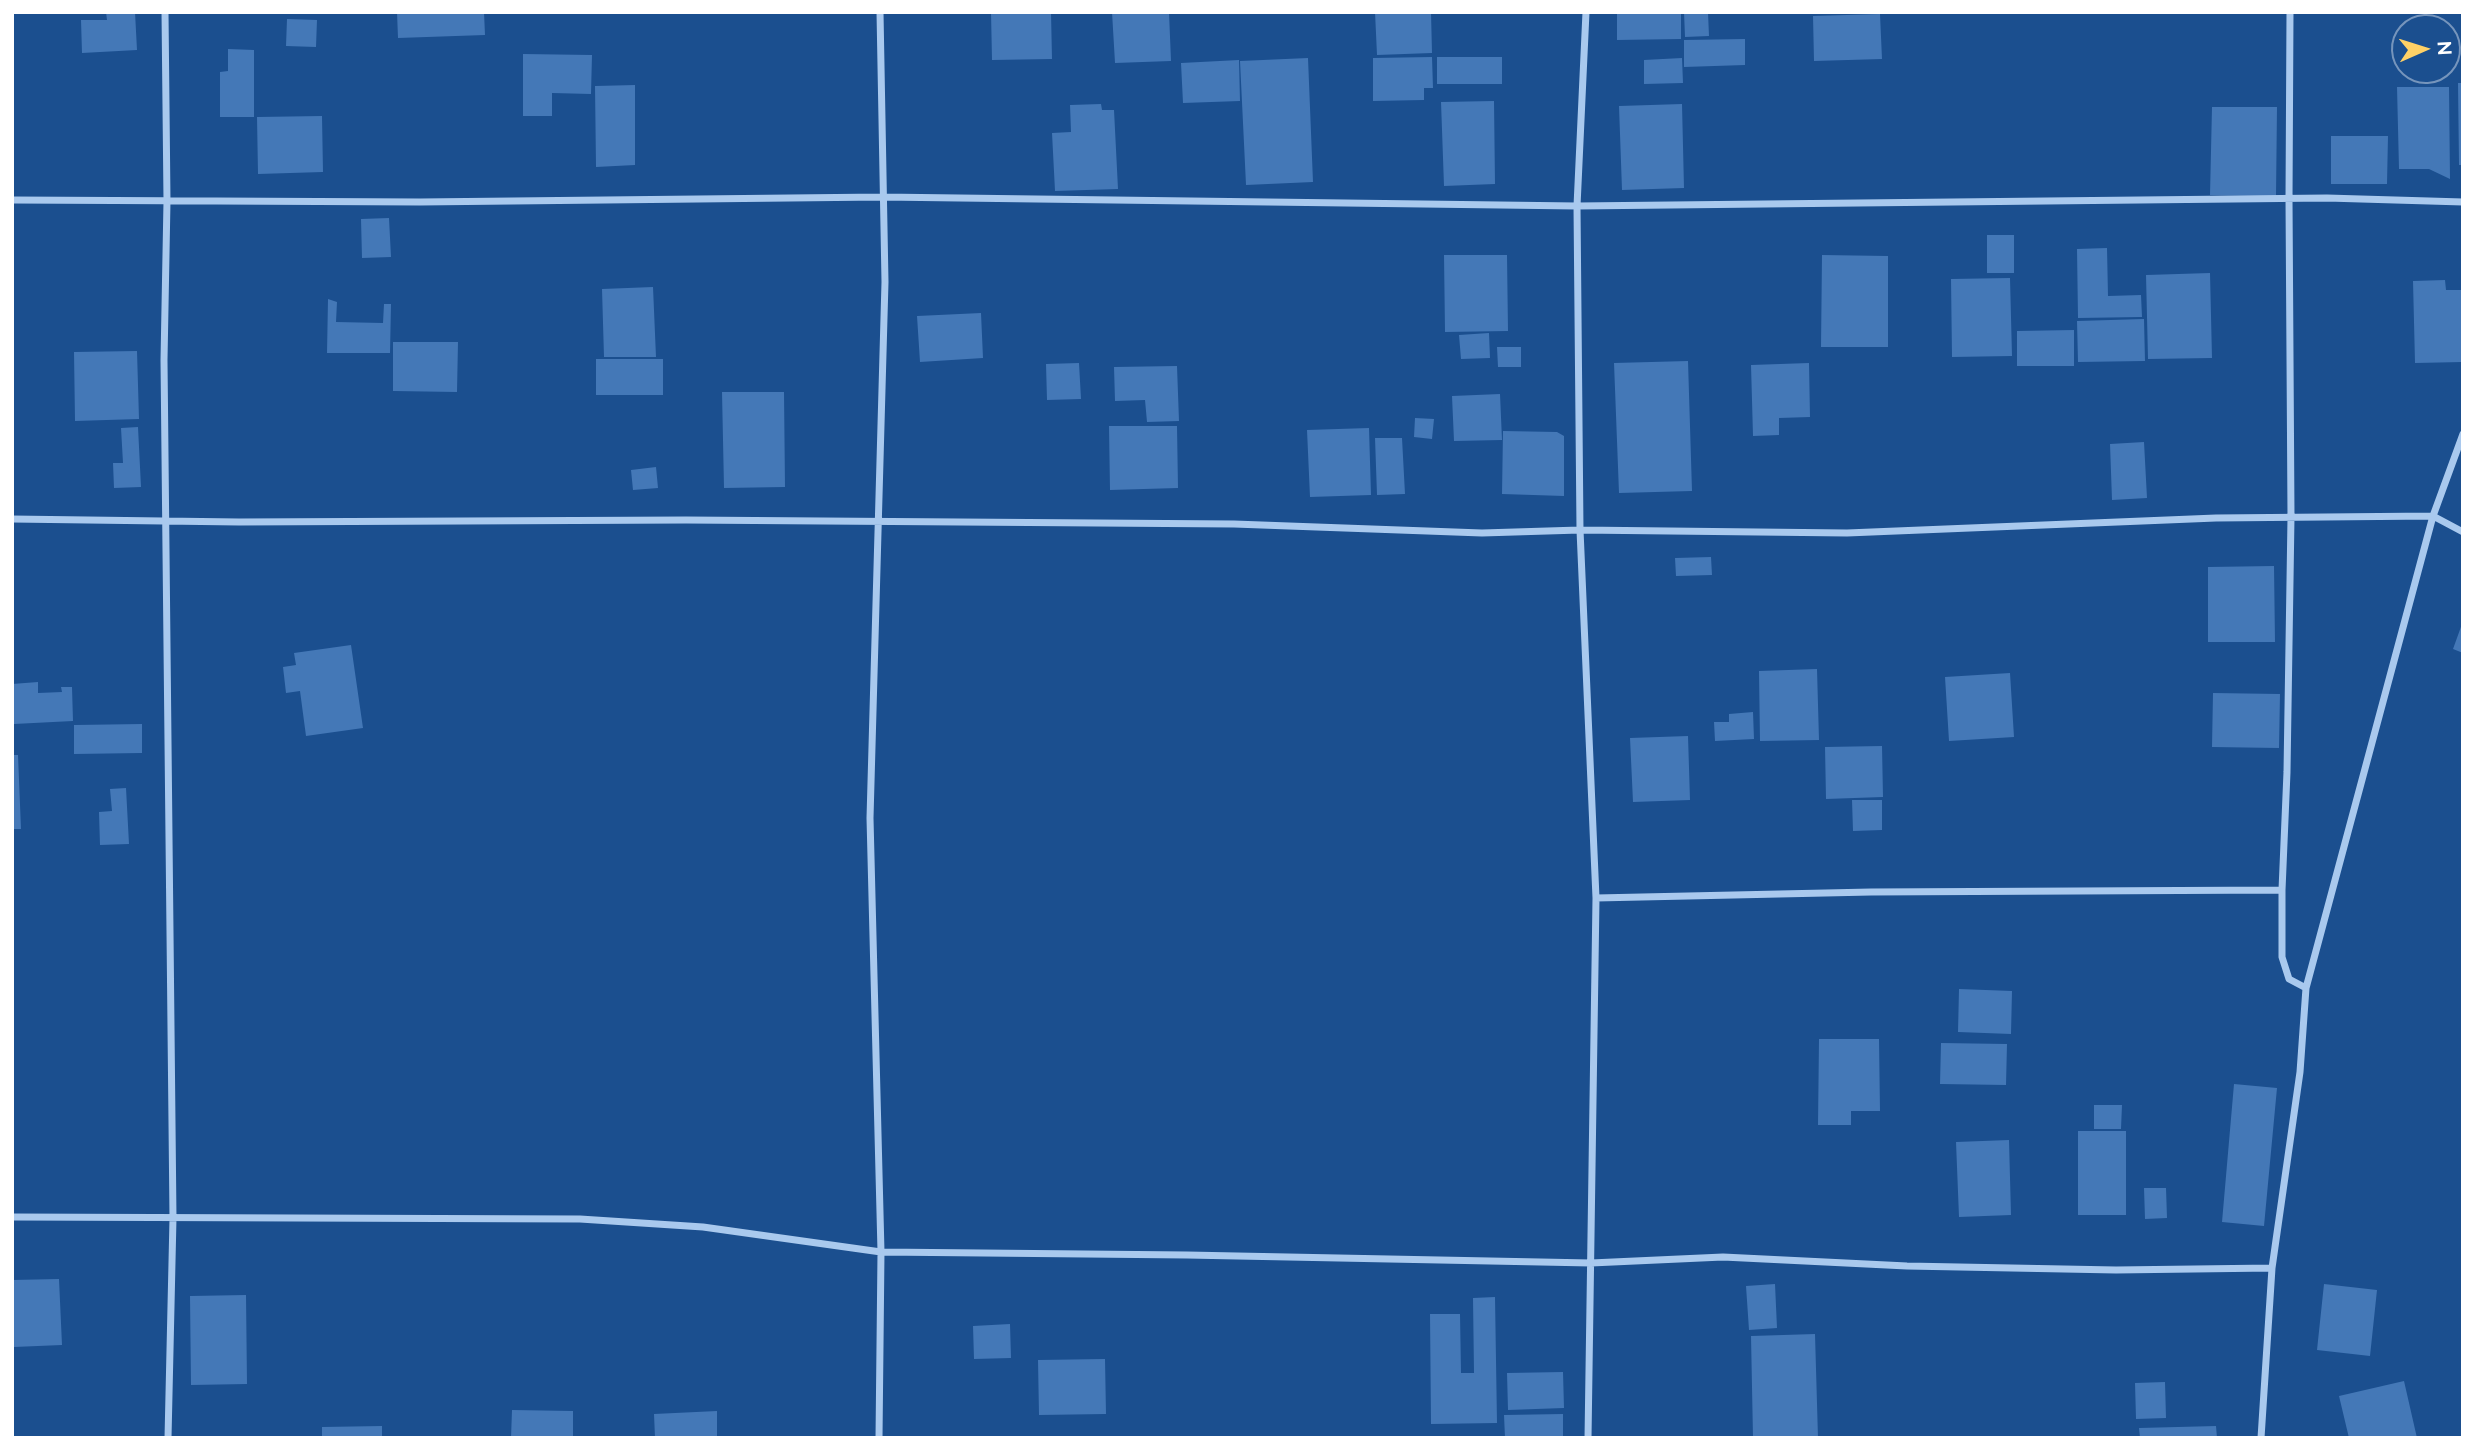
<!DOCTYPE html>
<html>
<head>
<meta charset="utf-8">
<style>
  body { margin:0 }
  #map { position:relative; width:2475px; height:1450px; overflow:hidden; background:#1b4f8f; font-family:Raleway,sans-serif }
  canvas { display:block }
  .frame { position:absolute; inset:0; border:14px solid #fff; pointer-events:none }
  .north { position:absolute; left:2391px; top:14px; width:70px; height:70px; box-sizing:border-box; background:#1b4f8f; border:2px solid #7695bc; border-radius:50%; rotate:87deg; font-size:19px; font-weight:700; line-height:28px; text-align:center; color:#fff }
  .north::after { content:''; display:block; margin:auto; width:24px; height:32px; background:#ffd166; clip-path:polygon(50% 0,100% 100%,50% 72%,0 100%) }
</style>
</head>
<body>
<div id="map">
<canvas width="2475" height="1450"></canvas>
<div class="frame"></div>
<div class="north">N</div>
</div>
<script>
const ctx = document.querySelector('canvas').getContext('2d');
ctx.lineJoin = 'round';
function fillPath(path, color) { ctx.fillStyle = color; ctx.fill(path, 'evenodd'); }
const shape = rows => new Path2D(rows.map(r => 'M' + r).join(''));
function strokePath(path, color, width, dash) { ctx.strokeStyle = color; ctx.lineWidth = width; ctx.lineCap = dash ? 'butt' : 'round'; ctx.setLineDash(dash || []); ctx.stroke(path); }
fillPath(shape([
  [106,12,135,12,137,50,82,53,81,20,107,20],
  [397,12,484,12,485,35,398,38],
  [991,12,1051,12,1052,59,992,60],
  [1112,12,1169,12,1171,61,1115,63],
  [1375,12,1431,12,1432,53,1377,55],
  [1617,12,1681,12,1681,39,1617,40],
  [1684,12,1708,12,1709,36,1685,37],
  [1880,14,1882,59,1814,61,1813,16],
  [287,19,317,20,316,47,286,46],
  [1745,39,1745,65,1684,67,1684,40],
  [228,49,254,50,254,117,220,117,220,72,228,71],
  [523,54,592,55,591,94,552,93,552,116,523,116],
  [1432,57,1433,88,1424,88,1424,100,1373,101,1373,58],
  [1437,57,1502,57,1502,84,1437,84],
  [1308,58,1313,182,1246,185,1240,61],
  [1682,58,1683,83,1644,84,1644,60],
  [1239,60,1240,101,1183,103,1181,63],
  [2458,83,2463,83,2463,165,2459,165],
  [635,85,635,165,596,167,595,86],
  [2397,87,2449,87,2450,179,2429,169,2399,169],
  [1494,101,1495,184,1444,186,1441,102],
  [1101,104,1102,110,1114,110,1118,189,1055,191,1052,133,1071,132,1070,105],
  [1682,104,1684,188,1622,190,1619,106],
  [2212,107,2277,107,2276,196,2210,195],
  [322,116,323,172,258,174,257,117],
  [2331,136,2388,136,2387,184,2331,184],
  [389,218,391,257,362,258,361,219],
  [1987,235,2014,235,2014,273,1987,273],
  [2107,248,2108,296,2141,295,2142,317,2078,318,2077,249],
  [1444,255,1507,255,1508,331,1445,332],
  [1822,255,1888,256,1888,347,1821,347],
  [2210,273,2212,358,2148,359,2146,275],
  [2010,278,2012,356,1952,357,1951,279],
  [2445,280,2446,290,2463,290,2463,362,2415,363,2413,281],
  [653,287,656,357,604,357,602,289],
  [328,299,337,302,336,322,383,323,384,304,391,304,390,353,327,353],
  [981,313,983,358,920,362,917,316],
  [2144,319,2145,361,2078,362,2077,321],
  [2074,330,2074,366,2017,366,2017,331],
  [1489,333,1490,358,1461,359,1459,335],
  [393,342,458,342,457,392,393,391],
  [1497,347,1521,347,1521,367,1498,367],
  [137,351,139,419,75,421,74,352],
  [596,359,663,359,663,395,596,395],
  [1688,361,1692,491,1619,493,1614,363],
  [1079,363,1081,399,1047,400,1046,364],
  [1809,363,1810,417,1779,418,1779,435,1753,436,1751,365],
  [1177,366,1179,421,1147,422,1145,400,1115,401,1114,367],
  [722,392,784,392,785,487,724,488],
  [1500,394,1502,440,1454,441,1452,396],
  [1415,418,1434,419,1432,439,1414,437],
  [1109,426,1177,426,1178,488,1110,490],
  [138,427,141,487,114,488,113,463,123,463,121,428],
  [1369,428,1371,495,1310,497,1307,430],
  [1503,431,1557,432,1564,436,1564,496,1502,494],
  [1375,438,1402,438,1405,494,1377,495],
  [2144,442,2147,498,2112,500,2110,444],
  [656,467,658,488,633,490,631,470],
  [1711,557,1712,575,1676,576,1675,558],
  [2274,566,2275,642,2208,642,2208,567],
  [2462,624,2463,624,2463,653,2453,649],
  [351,645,363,728,306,736,300,691,286,693,283,667,296,665,294,653],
  [1817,669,1819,740,1760,741,1759,671],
  [2010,673,2014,737,1949,741,1945,677],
  [38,682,38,693,62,692,61,687,72,687,73,721,14,724,12,684],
  [2213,693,2280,694,2279,748,2212,747],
  [1753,712,1754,739,1715,741,1714,722,1729,722,1729,714],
  [142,724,142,753,74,754,74,725],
  [1688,736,1690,800,1633,802,1630,738],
  [1882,746,1883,797,1826,799,1825,747],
  [12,755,18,755,21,829,12,829],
  [126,788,129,844,100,845,99,812,112,811,110,789],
  [1852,800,1882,800,1882,830,1853,831],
  [1959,989,2012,991,2011,1034,1958,1032],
  [1819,1039,1879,1039,1880,1111,1851,1111,1851,1125,1818,1125],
  [1941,1043,2007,1044,2006,1085,1940,1084],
  [2234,1084,2277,1088,2264,1226,2222,1222],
  [2094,1105,2122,1105,2121,1129,2094,1129],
  [2078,1131,2126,1131,2126,1215,2078,1215],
  [2009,1140,2011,1215,1959,1217,1956,1142],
  [2144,1188,2166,1188,2167,1218,2145,1219],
  [59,1279,62,1345,14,1347,12,1280],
  [1775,1284,1777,1328,1749,1330,1746,1286],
  [2324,1284,2377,1290,2370,1356,2317,1350],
  [246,1295,247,1384,191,1385,190,1296],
  [1495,1297,1497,1423,1431,1424,1430,1314,1460,1314,1461,1373,1474,1373,1473,1298],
  [1010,1324,1011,1358,974,1359,973,1326],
  [1815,1334,1818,1438,1753,1438,1751,1336],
  [1105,1359,1106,1414,1039,1415,1038,1360],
  [1563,1372,1564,1408,1508,1410,1507,1373],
  [2404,1381,2417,1438,2349,1438,2339,1396],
  [2165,1382,2166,1418,2136,1419,2135,1383],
  [512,1410,573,1411,573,1438,511,1438],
  [717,1411,717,1438,655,1438,654,1414],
  [1563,1414,1563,1438,1505,1438,1504,1415],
  [382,1426,382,1438,322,1438,322,1427],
  [2216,1426,2217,1438,2140,1438,2139,1428]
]), '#4478b7');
strokePath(shape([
  [165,12,167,201,164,360,173,1218,168,1438],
  [1586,12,1577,206,1580,530,1596,898,1588,1438],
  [2290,12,2289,199,2291,517,2287,772,2282,890,2282,957,2289,979,2306,988],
  [12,200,420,202,882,197,1577,206,2327,198,2463,202],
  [12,519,239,522,686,520,1234,524,1482,533,1580,530,1847,533,2216,518,2433,516,2463,532],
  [1596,898,1871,892,2282,890],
  [12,1217,580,1219,703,1227,881,1252,1187,1255,1591,1263,1723,1257,1907,1266,2116,1270,2272,1268],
  [879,1438,881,1252,870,818,885,282,880,12],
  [2261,1438,2272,1268,2300,1072,2306,988,2433,516,2463,434]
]), '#a9c9ee', 7);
</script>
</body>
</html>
